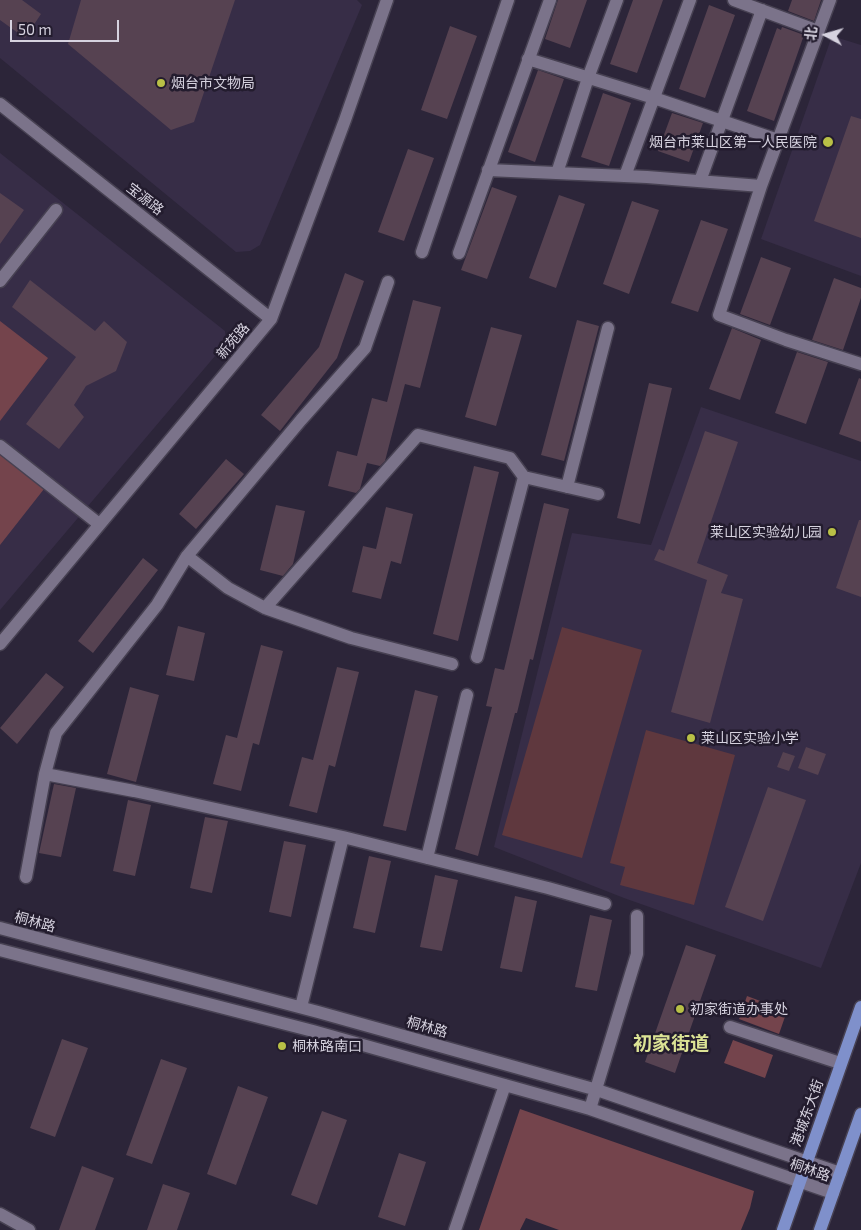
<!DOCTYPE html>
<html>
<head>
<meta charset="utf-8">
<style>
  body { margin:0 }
  #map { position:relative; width:861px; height:1230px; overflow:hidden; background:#2c2539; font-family:"Exo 2","Noto Sans SC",sans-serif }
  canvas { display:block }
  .north { position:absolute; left:801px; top:10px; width:50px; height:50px; -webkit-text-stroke:4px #231c2e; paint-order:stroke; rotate:276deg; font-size:14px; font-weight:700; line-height:20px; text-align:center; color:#d6d2df }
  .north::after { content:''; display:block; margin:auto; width:18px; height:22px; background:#d6d2df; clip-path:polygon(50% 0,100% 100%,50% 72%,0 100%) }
  .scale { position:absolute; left:10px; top:20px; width:109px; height:22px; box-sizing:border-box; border:2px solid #d6d2df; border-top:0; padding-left:6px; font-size:15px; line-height:18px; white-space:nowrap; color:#d6d2df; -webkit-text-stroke:4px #231c2e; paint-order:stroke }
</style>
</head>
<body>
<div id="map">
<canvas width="861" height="1230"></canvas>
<div class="north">北</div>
<div class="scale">50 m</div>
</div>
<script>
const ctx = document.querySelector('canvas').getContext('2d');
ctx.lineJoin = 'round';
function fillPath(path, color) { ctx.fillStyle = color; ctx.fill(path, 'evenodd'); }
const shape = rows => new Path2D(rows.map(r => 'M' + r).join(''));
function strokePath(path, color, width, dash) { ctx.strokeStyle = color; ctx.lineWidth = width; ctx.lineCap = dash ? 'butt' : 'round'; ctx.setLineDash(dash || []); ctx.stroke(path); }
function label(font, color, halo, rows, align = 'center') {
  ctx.font = font + ' "Exo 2","Noto Sans SC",sans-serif'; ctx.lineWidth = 5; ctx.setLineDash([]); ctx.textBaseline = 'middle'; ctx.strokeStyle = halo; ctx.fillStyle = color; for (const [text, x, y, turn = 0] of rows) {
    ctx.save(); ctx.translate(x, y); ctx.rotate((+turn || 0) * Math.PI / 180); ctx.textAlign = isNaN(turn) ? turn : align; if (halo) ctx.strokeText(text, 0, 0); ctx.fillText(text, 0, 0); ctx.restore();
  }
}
fillPath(shape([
  [0,0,357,0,362,5,260,245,250,251,236,252,0,58],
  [832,36,861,45,861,276,761,239],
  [0,153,225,331,226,343,0,610],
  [701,407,861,461,861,863,821,968,624,898,494,847,572,533,651,545]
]), '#372d47');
fillPath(shape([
  [562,627,642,650,582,858,502,835],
  [646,730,735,755,694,905,620,885,625,867,610,863]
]), '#5f383e');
fillPath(shape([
  [0,321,48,358,0,421],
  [0,454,44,489,0,545],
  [747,996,787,1011,779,1034,739,1019],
  [733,1040,773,1055,765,1078,724,1063],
  [520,1109,754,1191,750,1208,741,1230,559,1230,526,1218,520,1230,479,1230]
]), '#74444c');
fillPath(shape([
  [0,0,22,0,41,14,25,38,0,20],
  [81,0,235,0,194,122,171,130,68,44],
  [558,0,587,0,570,48,545,39],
  [633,0,663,0,637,73,610,64],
  [792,0,821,0,814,21,788,11],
  [709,5,735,15,705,98,679,89],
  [450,26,477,36,447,119,421,110],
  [782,27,804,35,774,121,747,111,777,28,781,30],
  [538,70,564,79,535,162,508,152],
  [603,93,631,103,609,166,581,157],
  [672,113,703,123,689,162,658,151],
  [851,116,861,119,861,238,814,221],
  [408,149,434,158,404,241,378,232],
  [492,187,517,196,487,279,461,270],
  [0,193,24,210,0,244],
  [559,195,585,204,556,288,529,278],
  [632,201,659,210,629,294,603,284],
  [701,220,728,229,698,312,671,303],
  [761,257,791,268,770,325,740,314],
  [345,273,364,281,337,358,280,431,261,415,319,347],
  [834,278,861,288,861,298,843,350,812,340],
  [30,280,95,331,104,321,127,342,116,371,86,386,74,405,84,417,59,449,26,424,76,357,12,307],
  [413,300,441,307,420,388,405,384,385,461,380,466,367,463,360,489,356,493,328,486,337,451,357,456,372,398,387,402],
  [577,320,599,326,564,461,541,455],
  [491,327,522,335,496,426,465,417],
  [732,328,761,340,740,400,709,389],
  [797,352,828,362,806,424,775,413],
  [859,378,861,379,861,442,839,434],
  [649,383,672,388,640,524,617,518],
  [705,431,738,442,697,563,728,575,721,593,743,599,710,723,671,712,707,580,654,560,659,549,664,551],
  [226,459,244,474,196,529,179,514],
  [474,466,499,472,458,641,433,634],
  [544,503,569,509,533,660,530,659,517,713,515,713,478,856,455,849,492,707,486,706,495,668,504,670],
  [276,505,305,511,293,564,283,576,260,570],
  [386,507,413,514,401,564,391,561,381,599,352,592,363,546,376,549],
  [859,520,861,520,861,597,836,588],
  [143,558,158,570,93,653,78,641],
  [178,626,205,633,194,681,166,675],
  [261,645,283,651,259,745,253,743,241,791,213,784,226,735,237,738],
  [337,667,359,672,335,767,329,765,317,813,289,806,302,757,313,760],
  [46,673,64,687,17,744,0,728],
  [130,687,159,695,136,782,107,774],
  [415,690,438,696,406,831,383,826],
  [806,747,826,754,818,775,798,768],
  [783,752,795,756,789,771,777,767],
  [54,784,76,788,61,857,39,853],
  [768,787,806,800,763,921,725,907],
  [128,800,151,805,135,876,113,871],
  [205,817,228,821,212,893,190,888],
  [284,841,306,845,291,917,269,912],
  [369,856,391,861,375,933,353,928],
  [435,875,458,880,442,951,420,947],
  [515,896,537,901,522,972,500,968],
  [590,915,612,920,597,991,575,987],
  [686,945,716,955,675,1073,645,1062],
  [62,1039,88,1048,55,1137,30,1128],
  [161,1059,187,1068,152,1164,126,1155],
  [238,1086,268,1097,236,1185,207,1174],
  [322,1111,347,1120,317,1205,291,1195],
  [399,1153,426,1162,405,1226,378,1217],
  [82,1166,114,1178,95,1230,59,1230],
  [163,1184,190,1193,177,1230,147,1230]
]), '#564251');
const minor = shape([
  [734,0,818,31],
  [830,0,761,186,719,315,786,340,861,364],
  [528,59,654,98,778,140],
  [0,104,271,319],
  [488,170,647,177,761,186],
  [557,173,588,78,617,0],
  [625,176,690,0],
  [700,181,762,10],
  [422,252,508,0],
  [459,253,550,0],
  [0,281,56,210],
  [0,446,99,524],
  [567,487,608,328],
  [187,556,228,588,265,608,351,638,452,664],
  [265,608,418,435,510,458,524,477,598,494],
  [0,644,271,319,345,120,387,0],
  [477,657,524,477],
  [45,774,134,791,343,837,548,888,605,904],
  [427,858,467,695],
  [26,877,45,774,56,733,157,605,187,556,301,420,365,348,388,282],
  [0,928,318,1012,597,1090,840,1173],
  [0,950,313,1031,590,1109,833,1193],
  [301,1007,343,837],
  [730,1027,840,1063],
  [590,1109,637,954,637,916],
  [0,1214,29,1230],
  [455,1230,505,1085]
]);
const major = shape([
  [783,1230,861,1007],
  [820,1230,861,1114]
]);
strokePath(minor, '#474152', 15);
strokePath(major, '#474152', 15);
strokePath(minor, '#7b738a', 12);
strokePath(major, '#7f90cb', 12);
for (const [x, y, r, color] of [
  [161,83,5,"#b9c046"],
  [828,142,6,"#b9c046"],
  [832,532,5,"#b9c046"],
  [691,738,5,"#b9c046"],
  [680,1009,5,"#b9c046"],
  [282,1046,5,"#b9c046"]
]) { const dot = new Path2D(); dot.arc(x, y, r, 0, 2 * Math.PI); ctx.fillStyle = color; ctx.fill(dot); strokePath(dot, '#231c2e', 2); }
label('14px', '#d6d2df', '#231c2e', [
  ["烟台市文物局",171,83],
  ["烟台市莱山区第一人民医院",817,142,"right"],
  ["莱山区实验幼儿园",822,532,"right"],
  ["莱山区实验小学",701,738],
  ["初家街道办事处",690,1009],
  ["桐林路南口",292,1046]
], 'left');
label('14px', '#d6d2df', '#231c2e', [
  ["宝源路",145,199,38],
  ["新苑路",233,341,-50],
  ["桐林路",35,922,15],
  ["桐林路",427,1027,16],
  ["港城东大街",807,1113,-70],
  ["桐林路",810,1170,19]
]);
label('bold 19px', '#dce395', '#231c2e', [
  ["初家街道",671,1044]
]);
</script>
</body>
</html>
